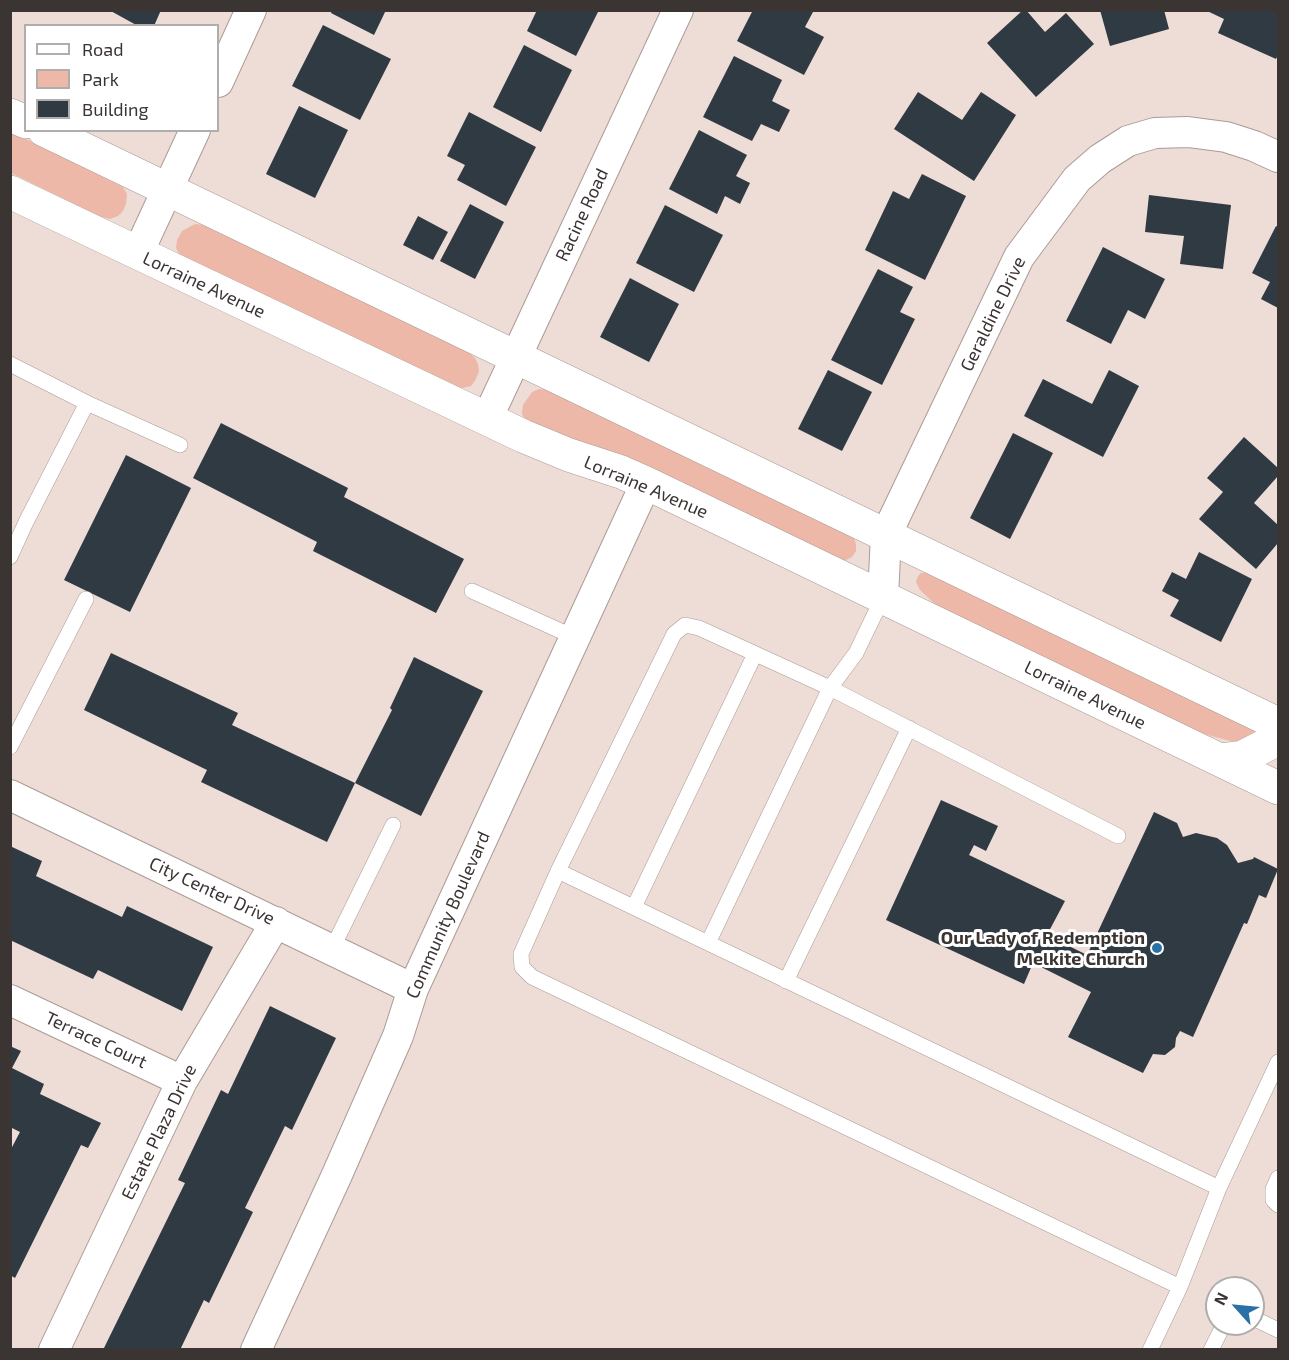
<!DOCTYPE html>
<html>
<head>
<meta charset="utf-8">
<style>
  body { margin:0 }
  #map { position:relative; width:1289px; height:1360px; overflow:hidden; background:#eedcd7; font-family:"Exo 2",sans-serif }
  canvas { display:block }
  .frame { position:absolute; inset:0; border:12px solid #3a3432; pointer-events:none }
  .legend { position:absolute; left:24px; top:24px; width:195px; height:108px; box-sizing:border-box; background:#fff; border:2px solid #b0aead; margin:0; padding:8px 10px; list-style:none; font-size:18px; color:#3a3432 }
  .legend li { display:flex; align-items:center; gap:12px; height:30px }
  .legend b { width:30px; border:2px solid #b0aead }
  .north { position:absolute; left:1205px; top:1276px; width:60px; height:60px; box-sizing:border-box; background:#fff; border:2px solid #b0aead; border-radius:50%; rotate:297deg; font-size:16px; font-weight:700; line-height:24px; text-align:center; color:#3a3432 }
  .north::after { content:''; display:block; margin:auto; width:21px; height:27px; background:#2a71a6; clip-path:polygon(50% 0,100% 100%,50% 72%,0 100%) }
</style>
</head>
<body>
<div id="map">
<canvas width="1289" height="1360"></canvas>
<div class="frame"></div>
<ul class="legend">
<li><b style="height:8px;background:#fff"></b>Road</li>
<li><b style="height:16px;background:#edb8a8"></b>Park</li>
<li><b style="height:16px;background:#303a43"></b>Building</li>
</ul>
<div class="north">N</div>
</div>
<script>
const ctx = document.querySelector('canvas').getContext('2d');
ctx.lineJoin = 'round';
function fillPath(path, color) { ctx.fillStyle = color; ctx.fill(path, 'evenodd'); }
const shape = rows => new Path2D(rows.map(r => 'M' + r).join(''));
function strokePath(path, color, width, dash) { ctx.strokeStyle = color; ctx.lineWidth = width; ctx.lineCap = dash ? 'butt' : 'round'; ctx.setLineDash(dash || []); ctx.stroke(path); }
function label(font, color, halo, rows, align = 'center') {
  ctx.font = font + ' "Exo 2",sans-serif'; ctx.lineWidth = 6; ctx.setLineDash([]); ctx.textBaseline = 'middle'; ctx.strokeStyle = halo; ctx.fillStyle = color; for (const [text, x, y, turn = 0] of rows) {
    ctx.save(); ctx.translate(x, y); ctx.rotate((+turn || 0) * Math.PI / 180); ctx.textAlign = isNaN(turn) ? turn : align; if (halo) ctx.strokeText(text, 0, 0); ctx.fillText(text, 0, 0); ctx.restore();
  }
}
fillPath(shape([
  [10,131,123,187,127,194,126,204,123,211,118,216,110,219,101,217,11,173],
  [195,224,204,225,468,352,475,358,478,364,479,371,476,379,471,386,462,388,453,387,186,259,179,254,176,248,177,240,182,231],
  [539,389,547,390,849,535,854,538,856,544,856,551,852,557,846,560,839,560,534,426,525,420,522,414,523,405,532,392],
  [921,573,928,573,1257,730,1257,738,1234,742,1204,734,937,606,920,590,916,582,918,576]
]), '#edb8a8');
fillPath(shape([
  [109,10,161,10,154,26,138,26],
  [332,10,386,10,374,35,331,13],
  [537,10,599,10,576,56,527,31],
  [753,10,814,10,805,27,824,37,804,75,737,41],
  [1023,10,1026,10,1045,32,1066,13,1094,44,1036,97,987,43],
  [1100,10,1164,10,1169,29,1110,46],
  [1205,10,1278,10,1278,55,1276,59,1218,33,1224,19],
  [323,25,391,59,360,120,292,86],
  [524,45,572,70,541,132,493,107],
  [734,56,782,80,772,101,790,110,779,132,761,124,752,141,703,117],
  [918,92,962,120,981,92,1016,115,974,181,894,129],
  [299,106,348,130,315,198,266,174],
  [469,112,536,147,506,206,457,180,465,165,447,156],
  [699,130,747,155,736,176,750,183,740,204,725,196,717,214,669,189],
  [922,174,966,196,925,280,865,250,893,191,909,199],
  [1149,195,1231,205,1223,269,1180,264,1184,236,1145,232],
  [470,204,504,222,475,279,440,261],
  [665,205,723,235,694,292,636,263],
  [418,216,448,232,433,260,403,245],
  [1276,226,1278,227,1278,308,1261,299,1270,282,1252,273],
  [1103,247,1165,279,1145,319,1128,310,1111,344,1066,321],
  [878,269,913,287,900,312,915,319,882,385,831,360],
  [630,278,679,304,649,362,600,337],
  [828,370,872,392,842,451,798,429],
  [1109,370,1139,386,1103,457,1024,416,1043,379,1092,404],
  [221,423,348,488,344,497,464,559,436,613,313,551,317,542,193,478],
  [1013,433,1053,453,1010,539,970,518],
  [1244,437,1278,468,1278,476,1254,503,1278,525,1278,543,1256,569,1199,519,1223,492,1207,478],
  [126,455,191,488,130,612,64,580],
  [1199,552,1252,579,1221,642,1170,616,1179,600,1162,591,1172,572,1186,579],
  [111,653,238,713,232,725,355,783,327,842,201,782,207,770,84,710],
  [414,657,483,691,421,816,355,783,392,710,390,708],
  [941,800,998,826,986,851,974,845,969,855,1065,901,1047,935,1087,955,1154,812,1177,823,1183,837,1196,833,1217,838,1227,845,1238,863,1253,859,1254,857,1278,869,1266,898,1259,895,1247,924,1244,923,1193,1037,1180,1031,1176,1038,1175,1047,1165,1055,1153,1054,1143,1073,1068,1037,1091,992,1033,963,1024,984,886,920],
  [10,846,42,861,36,876,122,917,127,906,213,947,182,1011,98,970,93,979,10,940],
  [270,1006,336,1038,292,1130,285,1126,245,1208,253,1212,209,1303,204,1300,180,1350,103,1350,185,1183,178,1180,221,1090,228,1094],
  [10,1046,21,1051,12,1068,44,1084,40,1094,101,1123,88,1148,81,1145,15,1278,10,1275,10,1151,20,1132,10,1127]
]), '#303a43');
const service = shape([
  [10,364,87,403,26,522,10,557],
  [87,403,180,445],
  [472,591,574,637],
  [10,747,86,599],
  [1118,836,830,688,699,628,685,625,674,634,558,871,521,954,522,967,532,977,1180,1287],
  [558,871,1219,1188],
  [634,907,755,654],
  [708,943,830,688,856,653,883,597],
  [332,949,393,825],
  [786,981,909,728],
  [1278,1178,1273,1189,1273,1200,1278,1205],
  [1253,1318,1278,1330],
  [1150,1350,1180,1287,1219,1188,1278,1062],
  [1211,1350,1224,1324]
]);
const minor = shape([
  [218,82,251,10],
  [138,253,195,130],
  [487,419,678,10],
  [883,597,886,535,1019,257,1077,179,1100,159,1128,141,1155,133,1188,132,1226,137,1254,146,1278,157],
  [10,795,413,989],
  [10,1000,182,1081],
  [54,1350,182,1081,276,922],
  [256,1350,336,1177,398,1036,413,989,646,483]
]);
const tertiary = shape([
  [10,115,26,122],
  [44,130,1278,724],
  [10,192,523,436,569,455,621,472,646,483,1278,788],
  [1220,760,1243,757,1278,739]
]);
strokePath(service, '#ab9b96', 16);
strokePath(minor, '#ab9b96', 32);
strokePath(tertiary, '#ab9b96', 34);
strokePath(service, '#fff', 15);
strokePath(minor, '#fff', 30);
strokePath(tertiary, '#fff', 33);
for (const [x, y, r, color] of [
  [1157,948,6,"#2a71a6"]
]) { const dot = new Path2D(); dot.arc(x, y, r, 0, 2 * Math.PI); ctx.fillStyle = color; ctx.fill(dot); strokePath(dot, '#fff', 2); }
label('18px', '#3a3432', '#fff', [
  ["Racine Road",582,215,-65],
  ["Lorraine Avenue",204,285,25],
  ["Geraldine Drive",993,314,-64],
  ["Lorraine Avenue",646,487,23],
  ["Lorraine Avenue",1085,695,26],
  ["City Center Drive",212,891,25],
  ["Community Boulevard",448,915,-66],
  ["Terrace Court",96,1040,25],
  ["Estate Plaza Drive",159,1132,-64]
]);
label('bold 18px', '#3a3432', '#fff', [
  ["Our Lady of Redemption",1145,938],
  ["Melkite Church",1145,959]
], 'right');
</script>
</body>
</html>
